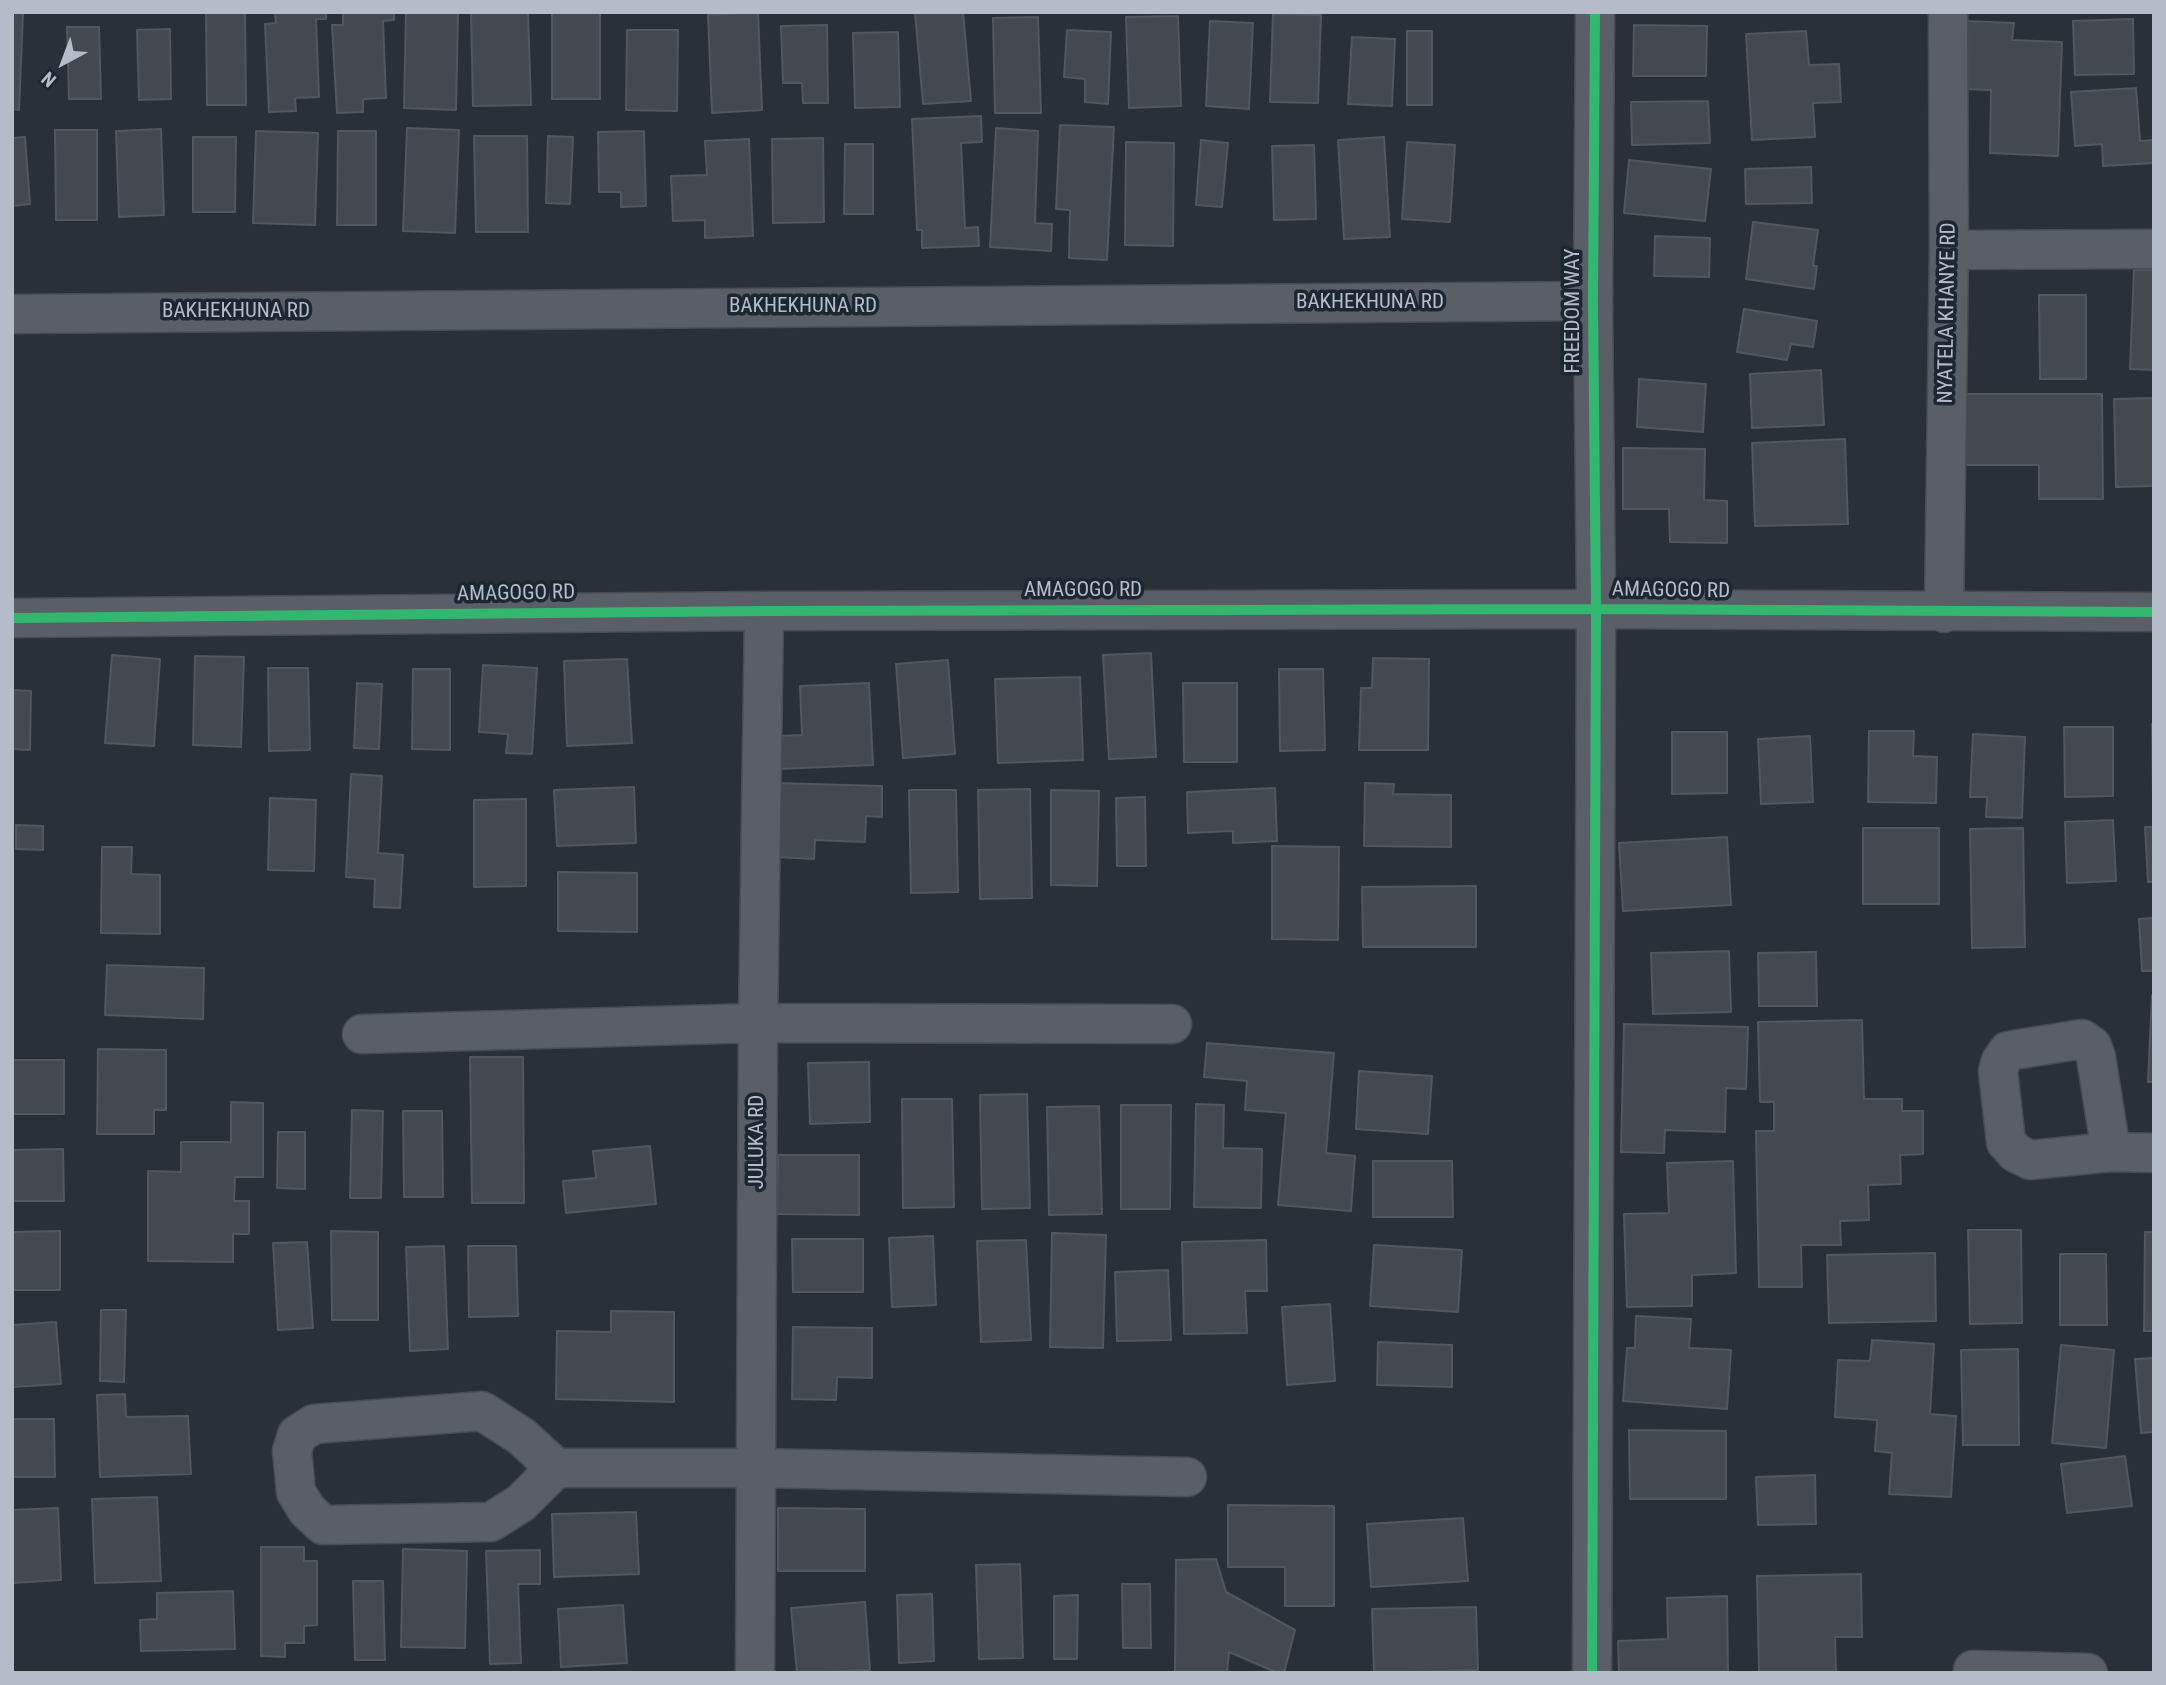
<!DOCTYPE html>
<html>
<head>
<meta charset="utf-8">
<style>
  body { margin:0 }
  #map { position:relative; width:2166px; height:1685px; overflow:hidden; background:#2a3038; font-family:"Roboto Condensed",sans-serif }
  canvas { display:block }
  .frame { position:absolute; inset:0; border:14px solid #b4bcc9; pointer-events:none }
  .north { position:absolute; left:28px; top:28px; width:70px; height:70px; -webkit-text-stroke:5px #1d2633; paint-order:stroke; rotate:221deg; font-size:19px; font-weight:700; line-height:28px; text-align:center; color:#b4bcc9 }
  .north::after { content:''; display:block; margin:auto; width:24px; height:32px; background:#b4bcc9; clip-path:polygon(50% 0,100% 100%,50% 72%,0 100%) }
</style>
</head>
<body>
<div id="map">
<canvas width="2166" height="1685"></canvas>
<div class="frame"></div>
<div class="north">N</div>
</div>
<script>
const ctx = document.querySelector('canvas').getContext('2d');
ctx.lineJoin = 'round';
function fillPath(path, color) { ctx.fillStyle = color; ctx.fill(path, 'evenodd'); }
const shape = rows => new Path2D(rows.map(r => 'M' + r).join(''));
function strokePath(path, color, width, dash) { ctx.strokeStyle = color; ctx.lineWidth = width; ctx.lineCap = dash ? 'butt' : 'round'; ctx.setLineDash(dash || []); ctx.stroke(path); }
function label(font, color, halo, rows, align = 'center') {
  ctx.font = font + ' "Roboto Condensed",sans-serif'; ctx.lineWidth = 7; ctx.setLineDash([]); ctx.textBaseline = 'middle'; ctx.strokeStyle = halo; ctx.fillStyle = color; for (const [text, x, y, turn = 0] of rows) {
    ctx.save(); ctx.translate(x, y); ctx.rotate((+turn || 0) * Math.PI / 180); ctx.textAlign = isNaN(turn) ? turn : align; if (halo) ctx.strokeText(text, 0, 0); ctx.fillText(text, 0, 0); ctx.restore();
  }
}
const building = shape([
  [206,12,245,12,246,105,207,105,206,12],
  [275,12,326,12,326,19,316,19,319,97,295,98,296,111,269,112,265,24,276,23,275,12],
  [343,12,394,12,394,20,383,21,386,98,363,99,363,112,337,113,332,25,343,25,343,12],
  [406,12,458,12,456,110,404,108,406,12],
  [471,12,528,12,531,105,473,106,471,12],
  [552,12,600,12,600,99,552,99,552,12],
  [758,12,762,110,712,113,708,15,758,12],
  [915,12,963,12,971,101,923,104,915,12],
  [12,13,23,13,19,110,12,109,12,13],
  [1273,14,1321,15,1318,103,1270,102,1273,14],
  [1178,16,1181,106,1129,108,1126,17,1178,16],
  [1038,17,1041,113,995,113,993,18,1038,17],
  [2133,19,2134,74,2075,75,2073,21,2133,19],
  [1210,21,1253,23,1249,109,1206,106,1210,21],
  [1964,21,2014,23,2012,40,2062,42,2058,156,1990,153,1991,90,1962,89,1964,21],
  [827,25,828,103,803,103,802,83,783,83,781,26,827,25],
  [1634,25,1707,26,1706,76,1633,76,1634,25],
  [67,27,99,27,101,99,69,99,67,27],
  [170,29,171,99,139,100,137,30,170,29],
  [627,30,678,30,677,111,626,110,627,30],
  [1067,30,1111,32,1108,104,1085,102,1085,79,1064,77,1067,30],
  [1407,31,1432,31,1432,105,1407,105,1407,31],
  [1806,31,1809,65,1839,64,1841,102,1813,103,1815,137,1752,140,1746,34,1806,31],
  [898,32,900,107,855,108,853,33,898,32],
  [1352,37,1395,39,1392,106,1348,104,1352,37],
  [2136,88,2140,141,2154,140,2154,163,2103,166,2102,144,2075,146,2071,92,2136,88],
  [1708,101,1710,143,1632,145,1631,102,1708,101],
  [981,116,982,142,961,143,965,228,978,227,979,246,922,248,922,230,917,230,912,119,981,116],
  [1060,125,1114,127,1107,260,1069,258,1070,210,1056,209,1060,125],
  [407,128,459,130,455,233,403,231,407,128],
  [996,128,1038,131,1035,223,1052,224,1051,251,990,247,996,128],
  [161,129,164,215,119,217,116,131,161,129],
  [55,130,97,130,97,220,56,220,55,130],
  [256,131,318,133,315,225,253,223,256,131],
  [338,131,376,131,376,225,337,225,338,131],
  [644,131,646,206,621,207,621,192,599,192,598,132,644,131],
  [474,136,527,136,528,232,476,232,474,136],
  [548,136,573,137,570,204,546,203,548,136],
  [25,137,30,204,12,206,12,138,25,137],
  [193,137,236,137,235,212,193,212,193,137],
  [1384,137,1390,237,1344,239,1338,140,1384,137],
  [823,138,824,222,773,223,772,139,823,138],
  [749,139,753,236,705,238,705,220,673,221,671,176,707,175,705,141,749,139],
  [1201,140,1228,143,1222,207,1196,205,1201,140],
  [1126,142,1174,143,1173,246,1125,245,1126,142],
  [1407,142,1455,145,1450,222,1402,219,1407,142],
  [845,144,873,144,873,214,844,214,845,144],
  [1314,145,1316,219,1274,220,1272,146,1314,145],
  [1629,160,1711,169,1705,221,1624,213,1629,160],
  [1811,167,1812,203,1746,204,1745,169,1811,167],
  [1753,222,1818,230,1813,266,1817,266,1814,289,1746,279,1753,222],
  [1655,236,1710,238,1709,277,1654,276,1655,236],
  [2134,270,2154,270,2154,370,2130,369,2134,270],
  [2039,295,2086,295,2086,379,2040,379,2039,295],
  [1744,309,1817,321,1813,347,1791,344,1787,360,1737,352,1744,309],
  [1821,370,1824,425,1752,428,1750,374,1821,370],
  [1639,379,1706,384,1703,432,1637,427,1639,379],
  [1965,394,2102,394,2103,499,2039,499,2039,465,1965,465,1965,394],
  [2154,398,2154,486,2116,487,2114,399,2154,398],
  [1845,439,1848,524,1755,526,1752,443,1845,439],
  [1623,448,1705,449,1704,500,1727,501,1727,543,1670,542,1669,509,1623,509,1623,448],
  [1151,653,1156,757,1109,759,1103,655,1151,653],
  [112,655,160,659,154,746,105,743,112,655],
  [195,656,244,657,241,747,193,745,195,656],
  [1373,658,1429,659,1428,750,1359,750,1361,688,1372,688,1373,658],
  [627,659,632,743,567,746,564,661,627,659],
  [948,660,955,754,903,758,896,664,948,660],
  [483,665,537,668,532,754,506,753,508,734,479,732,483,665],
  [268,668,308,668,310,750,269,751,268,668],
  [413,669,450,669,450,750,412,749,413,669],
  [1279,669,1323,669,1325,750,1280,751,1279,669],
  [1080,677,1083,760,998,763,995,679,1080,677],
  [357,683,382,684,379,749,354,748,357,683],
  [869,683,873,765,778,769,777,736,802,735,800,686,869,683],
  [1183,683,1237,683,1237,762,1184,762,1183,683],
  [12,690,31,691,30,750,12,749,12,690],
  [2152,724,2154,724,2154,797,2153,797,2152,724],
  [2064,727,2113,727,2113,796,2065,797,2064,727],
  [1869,731,1914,731,1913,756,1937,757,1936,803,1868,802,1869,731],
  [1672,732,1727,732,1727,793,1672,794,1672,732],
  [1973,734,2025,737,2022,818,1986,817,1987,797,1970,797,1973,734],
  [1810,736,1813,802,1761,804,1758,739,1810,736],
  [351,774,382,776,378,853,403,855,400,908,374,907,375,879,346,877,351,774],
  [776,783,882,786,882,817,866,816,865,842,815,840,814,859,775,857,776,783],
  [1365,783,1394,784,1393,794,1451,795,1451,847,1364,846,1365,783],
  [634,787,636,843,557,846,554,790,634,787],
  [1275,788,1277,841,1233,843,1233,831,1188,833,1187,792,1275,788],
  [1030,789,1032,898,980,899,978,790,1030,789],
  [909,790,956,790,958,892,911,893,909,790],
  [1051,790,1099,791,1097,886,1051,885,1051,790],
  [1145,797,1146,866,1117,866,1116,798,1145,797],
  [270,798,316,800,314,871,268,870,270,798],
  [526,799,526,886,474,887,474,800,526,799],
  [2113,820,2116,881,2067,883,2065,822,2113,820],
  [16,825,43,826,43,850,16,849,16,825],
  [2145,827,2154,827,2154,882,2148,882,2145,827],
  [1863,828,1939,828,1939,904,1863,904,1863,828],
  [2023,828,2025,947,1972,948,1970,829,2023,828],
  [1727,837,1731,905,1623,911,1619,843,1727,837],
  [1272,846,1339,847,1338,940,1272,939,1272,846],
  [102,847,132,847,131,874,160,875,160,934,101,933,102,847],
  [558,872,637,873,637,932,558,931,558,872],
  [1476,886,1476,947,1363,947,1362,887,1476,886],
  [2154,918,2154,971,2142,971,2139,919,2154,918],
  [1729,951,1731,1012,1653,1014,1651,953,1729,951],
  [1816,952,1817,1006,1759,1006,1758,953,1816,952],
  [107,965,204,968,203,1019,105,1015,107,965],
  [2152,995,2154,995,2154,1082,2148,1082,2152,995],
  [1862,1020,1864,1099,1902,1099,1902,1111,1923,1111,1923,1154,1900,1155,1901,1184,1868,1185,1869,1220,1840,1221,1841,1245,1801,1245,1802,1287,1759,1287,1756,1131,1774,1131,1774,1102,1760,1102,1758,1022,1862,1020],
  [1624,1024,1748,1027,1746,1089,1726,1088,1725,1132,1665,1130,1664,1153,1621,1152,1624,1024],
  [1207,1043,1334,1053,1326,1153,1355,1156,1351,1211,1278,1205,1286,1113,1245,1110,1247,1081,1204,1077,1207,1043],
  [98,1049,166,1050,166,1110,154,1110,154,1134,97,1134,98,1049],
  [470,1057,523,1057,524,1203,472,1203,470,1057],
  [12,1060,64,1060,64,1114,12,1114,12,1060],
  [869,1062,870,1122,810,1124,808,1063,869,1062],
  [1359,1071,1432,1076,1428,1134,1356,1129,1359,1071],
  [1027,1094,1030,1208,982,1209,980,1095,1027,1094],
  [902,1099,952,1099,954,1207,903,1208,902,1099],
  [231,1102,263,1103,263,1177,235,1177,234,1201,249,1201,249,1234,233,1234,233,1262,148,1261,148,1171,181,1172,181,1142,231,1142,231,1102],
  [1196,1104,1224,1105,1223,1148,1262,1149,1261,1208,1194,1207,1196,1104],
  [1121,1105,1171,1105,1170,1209,1121,1209,1121,1105],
  [1099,1106,1102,1214,1049,1215,1047,1107,1099,1106],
  [352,1110,383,1111,381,1198,350,1198,352,1110],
  [403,1111,442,1111,443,1197,404,1197,403,1111],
  [278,1132,305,1132,305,1189,277,1188,278,1132],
  [650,1146,656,1204,566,1213,563,1181,596,1178,593,1151,650,1146],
  [63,1149,64,1201,12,1201,12,1150,63,1149],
  [778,1155,859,1155,859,1215,777,1214,778,1155],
  [1373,1161,1452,1161,1453,1217,1373,1217,1373,1161],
  [1733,1161,1736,1273,1692,1275,1692,1306,1627,1307,1624,1214,1669,1213,1667,1163,1733,1161],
  [1968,1230,2021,1230,2022,1323,1970,1324,1968,1230],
  [60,1231,60,1290,12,1290,12,1232,60,1231],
  [331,1231,378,1232,378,1320,332,1320,331,1231],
  [2145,1232,2154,1232,2154,1331,2144,1331,2145,1232],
  [1052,1233,1106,1235,1103,1348,1050,1347,1052,1233],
  [933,1236,936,1305,892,1307,889,1238,933,1236],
  [792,1239,863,1239,863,1292,793,1292,792,1239],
  [1026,1240,1031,1340,981,1342,977,1241,1026,1240],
  [1266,1240,1267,1291,1245,1291,1247,1333,1184,1334,1182,1242,1266,1240],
  [307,1242,313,1328,278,1330,273,1243,307,1242],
  [1374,1245,1462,1250,1458,1312,1370,1306,1374,1245],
  [444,1246,448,1349,410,1351,406,1247,444,1246],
  [468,1246,516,1246,518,1316,469,1317,468,1246],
  [1935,1253,1936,1321,1829,1323,1827,1255,1935,1253],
  [2060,1254,2106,1254,2107,1325,2060,1325,2060,1254],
  [1168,1270,1171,1340,1117,1341,1115,1272,1168,1270],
  [1330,1304,1335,1381,1287,1385,1282,1307,1330,1304],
  [101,1310,126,1310,124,1382,100,1381,101,1310],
  [611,1311,674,1312,674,1402,556,1399,557,1331,611,1332,611,1311],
  [1636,1316,1691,1319,1689,1348,1731,1350,1727,1409,1623,1401,1627,1348,1635,1348,1636,1316],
  [56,1322,61,1384,12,1387,12,1325,56,1322],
  [793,1327,872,1328,872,1378,837,1377,836,1400,792,1399,793,1327],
  [1872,1340,1934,1344,1930,1414,1956,1416,1951,1497,1889,1494,1892,1453,1875,1451,1877,1420,1835,1417,1838,1360,1870,1361,1872,1340],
  [1378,1342,1452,1345,1452,1387,1377,1385,1378,1342],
  [2061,1345,2114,1350,2106,1448,2052,1443,2061,1345],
  [2018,1349,2019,1445,1963,1445,1961,1350,2018,1349],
  [2154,1358,2154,1432,2141,1433,2135,1359,2154,1358],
  [125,1394,126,1417,188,1416,191,1474,100,1477,97,1395,125,1394],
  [12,1419,54,1419,55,1477,12,1477,12,1419],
  [1629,1430,1726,1431,1726,1499,1630,1499,1629,1430],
  [2125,1456,2132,1506,2067,1513,2061,1464,2125,1456],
  [1815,1475,1816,1524,1758,1525,1756,1477,1815,1475],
  [157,1497,161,1581,95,1583,92,1499,157,1497],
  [1228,1505,1334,1506,1334,1606,1285,1606,1285,1567,1228,1567,1228,1505],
  [58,1508,61,1580,12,1583,12,1510,58,1508],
  [778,1508,865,1509,865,1571,778,1571,778,1508],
  [636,1512,639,1574,554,1577,552,1514,636,1512],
  [1463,1518,1468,1581,1371,1587,1367,1524,1463,1518],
  [261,1547,304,1547,304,1561,317,1561,317,1625,304,1626,304,1643,285,1643,285,1657,261,1656,261,1547],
  [403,1549,467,1551,465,1648,401,1647,403,1549],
  [540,1550,540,1584,518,1584,521,1663,490,1664,486,1551,540,1550],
  [1216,1559,1226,1592,1295,1630,1284,1673,1278,1673,1229,1652,1227,1673,1175,1673,1176,1560,1216,1559],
  [1020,1564,1023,1658,979,1659,976,1565,1020,1564],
  [1861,1574,1862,1637,1835,1637,1836,1673,1759,1673,1757,1576,1861,1574],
  [353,1581,383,1581,385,1660,355,1660,353,1581],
  [1122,1584,1150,1584,1151,1648,1123,1648,1122,1584],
  [233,1591,235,1649,141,1651,140,1620,157,1619,157,1593,233,1591],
  [932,1594,934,1661,899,1663,897,1595,932,1594],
  [1078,1595,1077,1659,1054,1659,1054,1596,1078,1595],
  [1727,1596,1728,1673,1619,1673,1618,1641,1668,1639,1667,1598,1727,1596],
  [865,1602,870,1670,797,1673,791,1608,865,1602],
  [623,1605,627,1663,561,1667,558,1609,623,1605],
  [1476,1607,1478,1670,1374,1673,1372,1609,1476,1607]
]);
fillPath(building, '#444950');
strokePath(building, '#52575f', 2);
const street = shape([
  [1949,250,2154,249],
  [12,314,1593,301],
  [1944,613,1949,250,1948,12],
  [12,618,764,611,1596,609,2154,612],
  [362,1034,758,1023,1172,1024],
  [2111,1152,2096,1057,2092,1046,2082,1039,2008,1051,2001,1061,1998,1071,2006,1142,2016,1153,2030,1160,2111,1152,2154,1153],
  [556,1468,521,1503,491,1522,323,1525,307,1510,296,1492,292,1451,297,1435,314,1424,482,1411,521,1436,556,1468,757,1468,1187,1477],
  [1973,1670,2088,1673],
  [755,1673,758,1023,764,611],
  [1592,1673,1596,609,1593,301,1595,12]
]);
strokePath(street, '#484c53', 41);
strokePath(street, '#5a5e66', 38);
strokePath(shape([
  [12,618,764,611,1596,609,2154,612],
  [1592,1673,1596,609,1593,301,1595,12]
]), '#33b770', 10);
label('21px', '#b4bcc9', '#1d2633', [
  ["BAKHEKHUNA RD",1370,303],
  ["BAKHEKHUNA RD",803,307],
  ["FREEDOM WAY",1574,311,-90],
  ["BAKHEKHUNA RD",236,312],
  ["NYATELA KHANYE RD",1948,313,-89],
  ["AMAGOGO RD",1083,591],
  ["AMAGOGO RD",1671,591,1],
  ["AMAGOGO RD",516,594,-1],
  ["JULUKA RD",758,1142,-90]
]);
</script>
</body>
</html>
